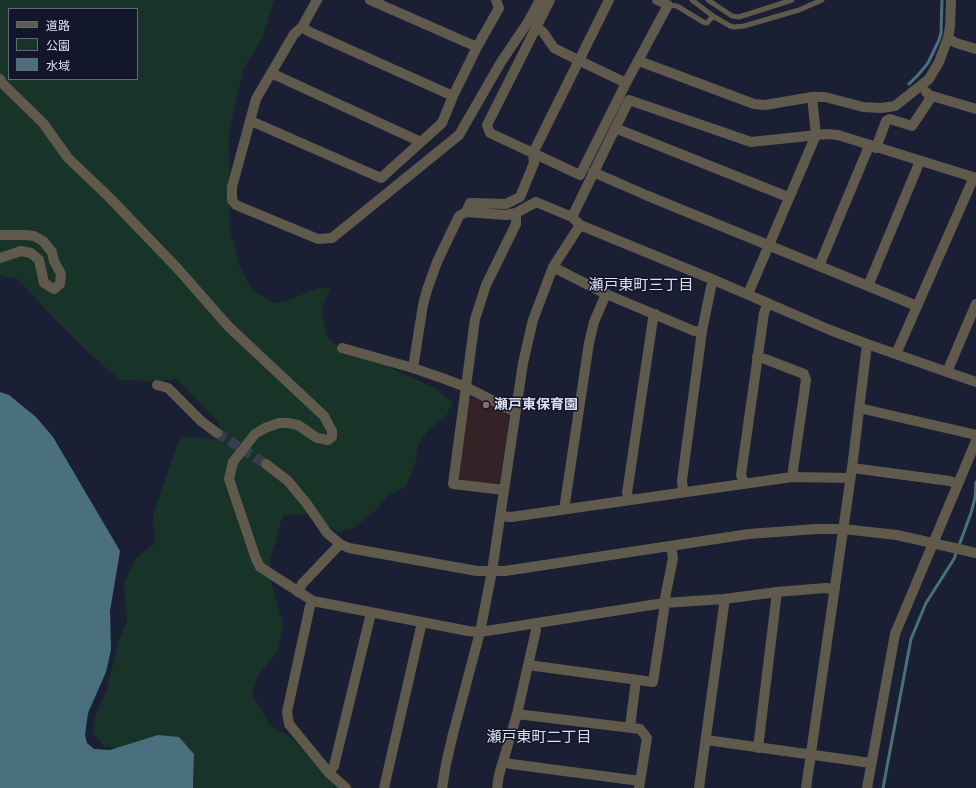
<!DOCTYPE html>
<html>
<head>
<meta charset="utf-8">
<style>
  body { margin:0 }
  #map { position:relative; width:976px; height:788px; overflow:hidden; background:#1b1f33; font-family:Inter,"Noto Sans JP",sans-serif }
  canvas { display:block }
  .legend { position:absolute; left:8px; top:8px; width:130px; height:72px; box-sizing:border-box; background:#121629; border:1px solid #636778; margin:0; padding:5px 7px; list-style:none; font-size:12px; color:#dde0ee }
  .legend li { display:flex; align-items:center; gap:8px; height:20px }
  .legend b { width:20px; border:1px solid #636778 }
</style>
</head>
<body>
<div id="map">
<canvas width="976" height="788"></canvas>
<ul class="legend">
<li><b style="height:5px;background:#605a4d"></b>道路</li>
<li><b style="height:11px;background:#183428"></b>公園</li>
<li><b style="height:11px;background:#4a707f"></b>水域</li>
</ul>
</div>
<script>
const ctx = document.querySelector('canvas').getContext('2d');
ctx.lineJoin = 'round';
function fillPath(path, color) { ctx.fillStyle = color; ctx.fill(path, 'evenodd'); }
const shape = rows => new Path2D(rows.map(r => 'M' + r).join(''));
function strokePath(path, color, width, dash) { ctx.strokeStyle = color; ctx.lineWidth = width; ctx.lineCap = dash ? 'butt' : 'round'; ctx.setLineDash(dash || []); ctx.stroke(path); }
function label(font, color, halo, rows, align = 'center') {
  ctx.font = font + ' Inter,"Noto Sans JP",sans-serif'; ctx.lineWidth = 3; ctx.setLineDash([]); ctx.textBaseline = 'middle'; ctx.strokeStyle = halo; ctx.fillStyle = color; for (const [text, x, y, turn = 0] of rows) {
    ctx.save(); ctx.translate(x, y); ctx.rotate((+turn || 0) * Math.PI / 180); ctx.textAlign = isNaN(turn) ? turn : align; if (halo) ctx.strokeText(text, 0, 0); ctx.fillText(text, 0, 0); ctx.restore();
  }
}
fillPath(shape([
  [474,397,505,412,509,419,500,481,494,486,463,481,458,475,467,401]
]), '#352226');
fillPath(shape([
  [0,0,274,0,262,39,243,70,229,132,230,230,239,264,251,289,274,303,288,300,319,288,330,288,321,310,328,338,347,354,366,357,435,388,453,402,446,416,428,430,418,445,416,461,406,487,390,494,374,512,352,529,337,532,313,514,283,515,270,560,271,582,283,624,278,651,258,675,252,695,270,725,289,736,342,788,193,788,194,762,190,748,177,738,157,735,131,749,105,747,93,733,95,716,106,692,118,643,127,621,124,583,136,558,155,543,153,515,180,437,215,439,221,433,219,423,177,379,149,381,120,380,88,352,50,314,19,280,0,275],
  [9,9,137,9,137,79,9,79]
]), '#183428');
fillPath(shape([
  [0,392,9,395,36,417,53,437,120,551,110,611,111,650,106,672,88,713,85,735,87,743,94,749,110,750,158,735,179,737,194,754,193,788,0,788]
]), '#4a707f');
strokePath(shape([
  [909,84,918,75,928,63,939,40,941,33,942,0],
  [883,788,911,639,926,603,954,559,971,513,975,498,976,482]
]), '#4a707f', 3);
strokePath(shape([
  [217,433,266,464]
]), '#383c4f', 10, [10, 5]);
strokePath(shape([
  [692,0,713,16],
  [708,0,732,16,739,17,792,0],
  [668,5,677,6,703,22,707,23,713,16,730,26,734,27,744,26,799,10,822,0]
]), '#605a4d', 5);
strokePath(shape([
  [317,0,302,27,294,34,256,99,232,187,232,200,236,205,318,239,332,238,459,135,501,62,528,22,540,0],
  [370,0,477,47,453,96],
  [536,27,543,32,554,48,578,60,626,83,580,175,490,133,487,125,550,0],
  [948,38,956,43,976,49],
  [477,47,499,8,496,0],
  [639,61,754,104,765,105,812,97,825,97,863,107,881,108,895,106,929,79,939,62,948,38,950,27,951,0],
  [271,73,421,142,442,123,453,96,310,32,302,27],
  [0,79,2,83,43,123,68,158,109,197,178,269,229,327,324,416,332,431,332,437,328,440,317,438,298,425,288,423,279,423,265,428,255,434,233,462,229,479,256,559,260,567,313,601,468,631,480,632,664,603,724,599,777,592,825,588,835,589],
  [626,83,668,5,657,0],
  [926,92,929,95,976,109],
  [251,121,381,178,421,142],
  [615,128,788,197],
  [876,148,886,121,890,119,912,126,932,96],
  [593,172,648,196,917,306],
  [466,212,506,215,516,213,536,202,572,217,580,225,714,280,830,330,867,344,976,382],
  [572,217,629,100,751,142,827,134,838,135,976,178],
  [0,235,26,235,34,236,43,241,52,252,54,261,61,274,60,284,54,289,44,283,39,260,31,253,21,251,0,258],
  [819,266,869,146],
  [553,267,606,294,694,331,702,331],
  [868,286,920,161],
  [748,294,816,135,812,97],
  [342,348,413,368,442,378,466,387,515,412],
  [896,354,974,177],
  [757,357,765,359,804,374,806,380,792,477],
  [413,368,423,305,427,290,437,262,459,216,466,212,470,203,506,204,520,197,534,163,533,153,609,0],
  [947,372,976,304],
  [157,385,168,388,201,421,217,433],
  [859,408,976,435],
  [266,464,288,481,307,504,327,533,340,544,349,548,477,571,505,571,749,534,816,529,843,529,897,535,976,553],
  [852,468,950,481,957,484],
  [744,483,741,475,764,313,768,303],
  [504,490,453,484,475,319,486,285,516,224,516,213],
  [683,492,682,480,702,331,711,287,714,280],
  [629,500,627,493,653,319,655,314],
  [566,509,565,503,589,343,594,322,606,294],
  [501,516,511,517,792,477,850,478],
  [298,592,302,584,340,544],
  [313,601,310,606,287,712,289,724,329,773,346,788],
  [528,665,653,682,664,610,664,603,673,558,671,547],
  [517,714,640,729,647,738,639,788],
  [630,727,636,680],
  [706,740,871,763],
  [758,748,777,592],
  [503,762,511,764,640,781],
  [329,773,334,766,371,613],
  [384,788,422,622],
  [442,788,446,764,453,734,480,632,492,571,523,363,533,320,553,267,580,225],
  [497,788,499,775,517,714,536,630,535,624],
  [699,788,724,605,724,599],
  [806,788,852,468,867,344],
  [867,788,895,634,976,441]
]), '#605a4d', 10);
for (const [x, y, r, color] of [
  [486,405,4,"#8d6e63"]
]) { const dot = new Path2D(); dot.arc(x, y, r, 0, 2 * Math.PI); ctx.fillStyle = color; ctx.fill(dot); strokePath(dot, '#121629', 1.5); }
label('bold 14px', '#dde0ee', '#121629', [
  ["瀬戸東保育園",494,405]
], 'left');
label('15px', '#dde0ee', '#121629', [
  ["瀬戸東町三丁目",641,285],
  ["瀬戸東町二丁目",539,737]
]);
</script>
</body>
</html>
